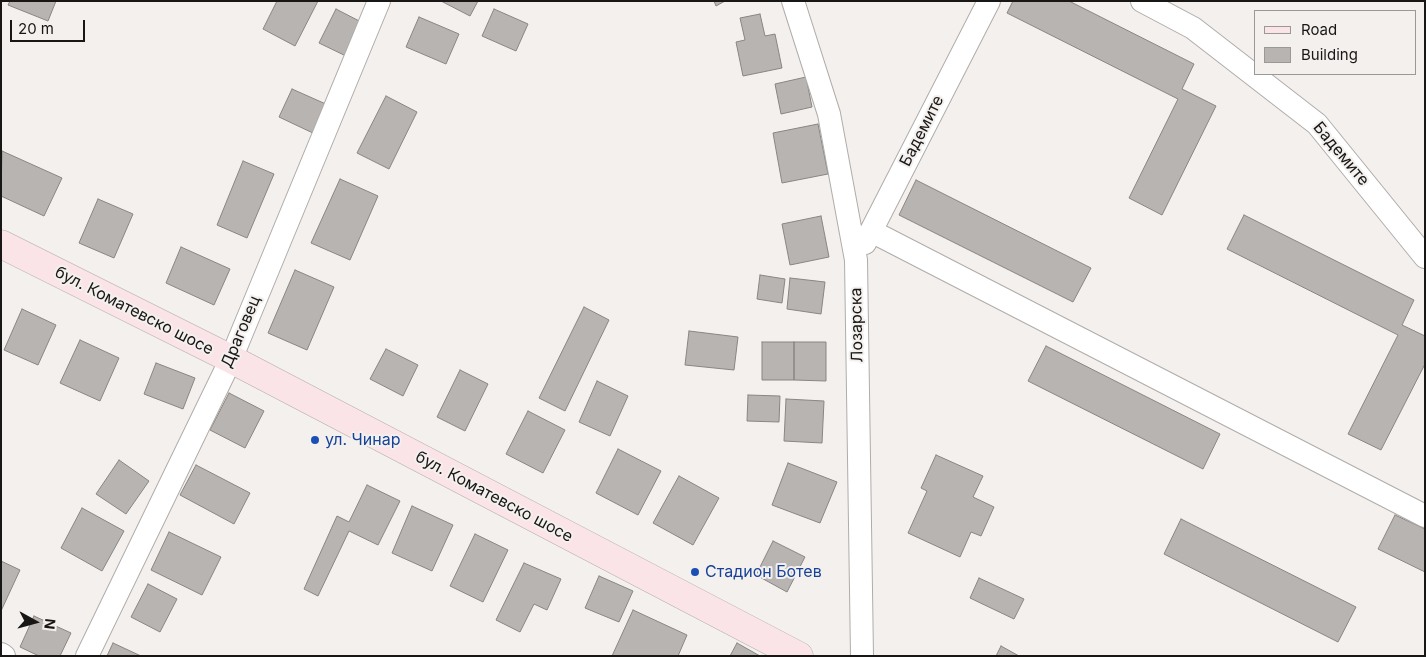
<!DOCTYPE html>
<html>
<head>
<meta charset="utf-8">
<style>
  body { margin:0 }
  #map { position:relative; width:1426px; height:657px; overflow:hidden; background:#f3f0ee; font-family:Inter,sans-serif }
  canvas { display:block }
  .frame { position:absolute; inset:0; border:2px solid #181716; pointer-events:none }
  .legend { position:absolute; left:1254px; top:10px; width:162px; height:65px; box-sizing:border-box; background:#f3f0ee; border:1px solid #9b9998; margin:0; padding:6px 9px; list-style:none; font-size:15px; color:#181716 }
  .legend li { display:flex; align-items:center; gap:10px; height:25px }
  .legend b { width:25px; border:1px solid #9b9998 }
  .north { position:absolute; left:10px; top:597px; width:50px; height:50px; -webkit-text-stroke:4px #f3f0ee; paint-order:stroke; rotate:97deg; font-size:14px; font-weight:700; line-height:20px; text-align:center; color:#181716 }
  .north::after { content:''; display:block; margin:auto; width:18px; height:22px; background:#181716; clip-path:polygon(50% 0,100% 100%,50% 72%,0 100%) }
  .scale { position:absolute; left:10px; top:20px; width:75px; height:22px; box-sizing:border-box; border:2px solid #181716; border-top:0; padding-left:6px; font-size:15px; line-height:18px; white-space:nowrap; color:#181716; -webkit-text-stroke:4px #f3f0ee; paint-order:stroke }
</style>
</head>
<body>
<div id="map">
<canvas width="1426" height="657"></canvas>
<div class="frame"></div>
<ul class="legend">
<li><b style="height:6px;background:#fae4e8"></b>Road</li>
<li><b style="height:14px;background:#b8b4b2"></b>Building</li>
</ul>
<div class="north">N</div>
<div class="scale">20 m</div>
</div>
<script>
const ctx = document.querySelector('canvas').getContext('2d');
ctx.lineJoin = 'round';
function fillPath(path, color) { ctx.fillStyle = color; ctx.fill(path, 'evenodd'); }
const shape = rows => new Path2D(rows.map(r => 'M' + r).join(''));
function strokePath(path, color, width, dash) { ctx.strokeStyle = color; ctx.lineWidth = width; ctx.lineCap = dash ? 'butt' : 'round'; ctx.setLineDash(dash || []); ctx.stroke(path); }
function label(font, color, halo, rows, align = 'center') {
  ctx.font = font + ' Inter,sans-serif'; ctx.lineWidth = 4; ctx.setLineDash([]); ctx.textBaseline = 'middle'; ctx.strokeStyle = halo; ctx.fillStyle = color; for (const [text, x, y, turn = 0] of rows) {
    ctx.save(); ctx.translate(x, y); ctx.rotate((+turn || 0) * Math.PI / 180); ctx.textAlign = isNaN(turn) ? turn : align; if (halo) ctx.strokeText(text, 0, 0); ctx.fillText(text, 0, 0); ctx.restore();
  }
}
const building = shape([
  [10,1,56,1,48,21,8,5,10,1],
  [277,1,318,1,295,46,263,29,277,1],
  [441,1,478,1,470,16,441,1],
  [714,1,725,1,716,6,714,1],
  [1013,1,1069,1,1194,64,1182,89,1216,106,1162,215,1129,198,1178,99,1007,13,1013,1],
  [336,9,365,24,348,57,319,43,336,9],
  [494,9,528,24,516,51,482,36,494,9],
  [760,14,765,36,775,34,782,68,743,76,736,42,745,40,740,18,760,14],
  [419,17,459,34,446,64,406,47,419,17],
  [806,77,812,107,781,114,775,84,806,77],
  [292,89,328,105,315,134,279,117,292,89],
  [386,96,417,112,389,169,357,153,386,96],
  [818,124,828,174,782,183,773,133,818,124],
  [2,151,62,178,44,216,1,196,2,151],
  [243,161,274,174,247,238,217,225,243,161],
  [340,179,378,196,350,260,311,243,340,179],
  [916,180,1091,268,1073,302,899,215,916,180],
  [98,199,133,214,114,258,79,243,98,199],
  [1244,215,1414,300,1402,325,1425,336,1425,364,1381,450,1348,434,1398,335,1227,249,1244,215],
  [821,216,829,257,790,265,782,224,821,216],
  [181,247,230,269,214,305,166,283,181,247],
  [295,270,334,287,307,350,268,333,295,270],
  [760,275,785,279,782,303,757,299,760,275],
  [790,278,825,282,821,314,787,309,790,278],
  [584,307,609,320,565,411,539,398,584,307],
  [22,309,56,325,38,365,4,350,22,309],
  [689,331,738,337,734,370,685,365,689,331],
  [80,340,119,358,100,401,60,383,80,340],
  [762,342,794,342,794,380,762,380,762,342],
  [794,342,826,342,826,381,794,380,794,342],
  [1046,346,1220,434,1203,469,1028,381,1046,346],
  [386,349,418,365,403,396,370,379,386,349],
  [156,363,195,378,183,409,144,394,156,363],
  [460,370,488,384,465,431,437,417,460,370],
  [597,381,628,396,610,436,579,422,597,381],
  [229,393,264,411,245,448,210,430,229,393],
  [748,395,780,396,779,422,747,421,748,395],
  [786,399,824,401,822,443,784,441,786,399],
  [528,411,565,430,543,473,506,454,528,411],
  [618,449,661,471,638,515,596,493,618,449],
  [936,455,983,476,973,497,994,507,981,536,971,532,960,557,908,533,927,491,921,488,936,455],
  [119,460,149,481,126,514,96,494,119,460],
  [788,463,837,482,820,523,772,505,788,463],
  [196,465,250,493,234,524,180,495,196,465],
  [679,476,719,498,693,545,653,523,679,476],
  [367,485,400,501,378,545,349,531,318,596,304,589,337,516,349,522,367,485],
  [412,506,453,525,432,571,392,553,412,506],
  [82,508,124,531,102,571,61,548,82,508],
  [1395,515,1425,529,1425,572,1378,549,1395,515],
  [1181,519,1356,607,1338,642,1164,554,1181,519],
  [169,532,221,557,202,595,151,570,169,532],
  [475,534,508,550,483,602,450,586,475,534],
  [773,541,805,557,787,592,756,575,773,541],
  [1,561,20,570,1,611,1,561],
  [524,563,561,579,547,610,534,604,520,632,496,620,524,563],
  [599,576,633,591,619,622,585,608,599,576],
  [979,578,1024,599,1014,619,970,598,979,578],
  [148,584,177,599,160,632,131,617,148,584],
  [633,610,687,635,678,656,612,656,633,610],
  [34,616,71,633,60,656,39,656,20,647,34,616],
  [113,643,141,656,107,656,113,643],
  [737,643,760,656,730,656,737,643],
  [1001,646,1019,656,996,656,1001,646]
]);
fillPath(building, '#b8b4b2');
strokePath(building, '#888583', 1);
const minor = shape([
  [793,1,829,114,856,260,862,656],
  [1142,1,1193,28,1317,124,1425,257],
  [871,231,1425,516],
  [865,243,989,1],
  [1,654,4,656],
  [87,656,231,359,379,1]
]);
const secondary = shape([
  [1,244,231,359,799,656]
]);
strokePath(minor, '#b0acaa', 24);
strokePath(secondary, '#b0acaa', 29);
strokePath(minor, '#fff', 22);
strokePath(secondary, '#fae4e8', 28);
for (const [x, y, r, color] of [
  [315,440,5,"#1a4fb4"],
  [695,572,5,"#1a4fb4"]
]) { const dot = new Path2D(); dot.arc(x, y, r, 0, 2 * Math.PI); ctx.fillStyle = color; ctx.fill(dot); strokePath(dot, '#f3f0ee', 2); }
label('16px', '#181716', '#f3f0ee', [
  ["Бадемите",922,131,-63],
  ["Бадемите",1341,154,50],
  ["бул. Коматевско шосе",134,311,27],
  ["Лозарска",857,325,-91],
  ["Драговец",241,332,-67],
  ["бул. Коматевско шосе",494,497,28]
]);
label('16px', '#164399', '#f3f0ee', [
  ["ул. Чинар",325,440],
  ["Стадион Ботев",705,572]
], 'left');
</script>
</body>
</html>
